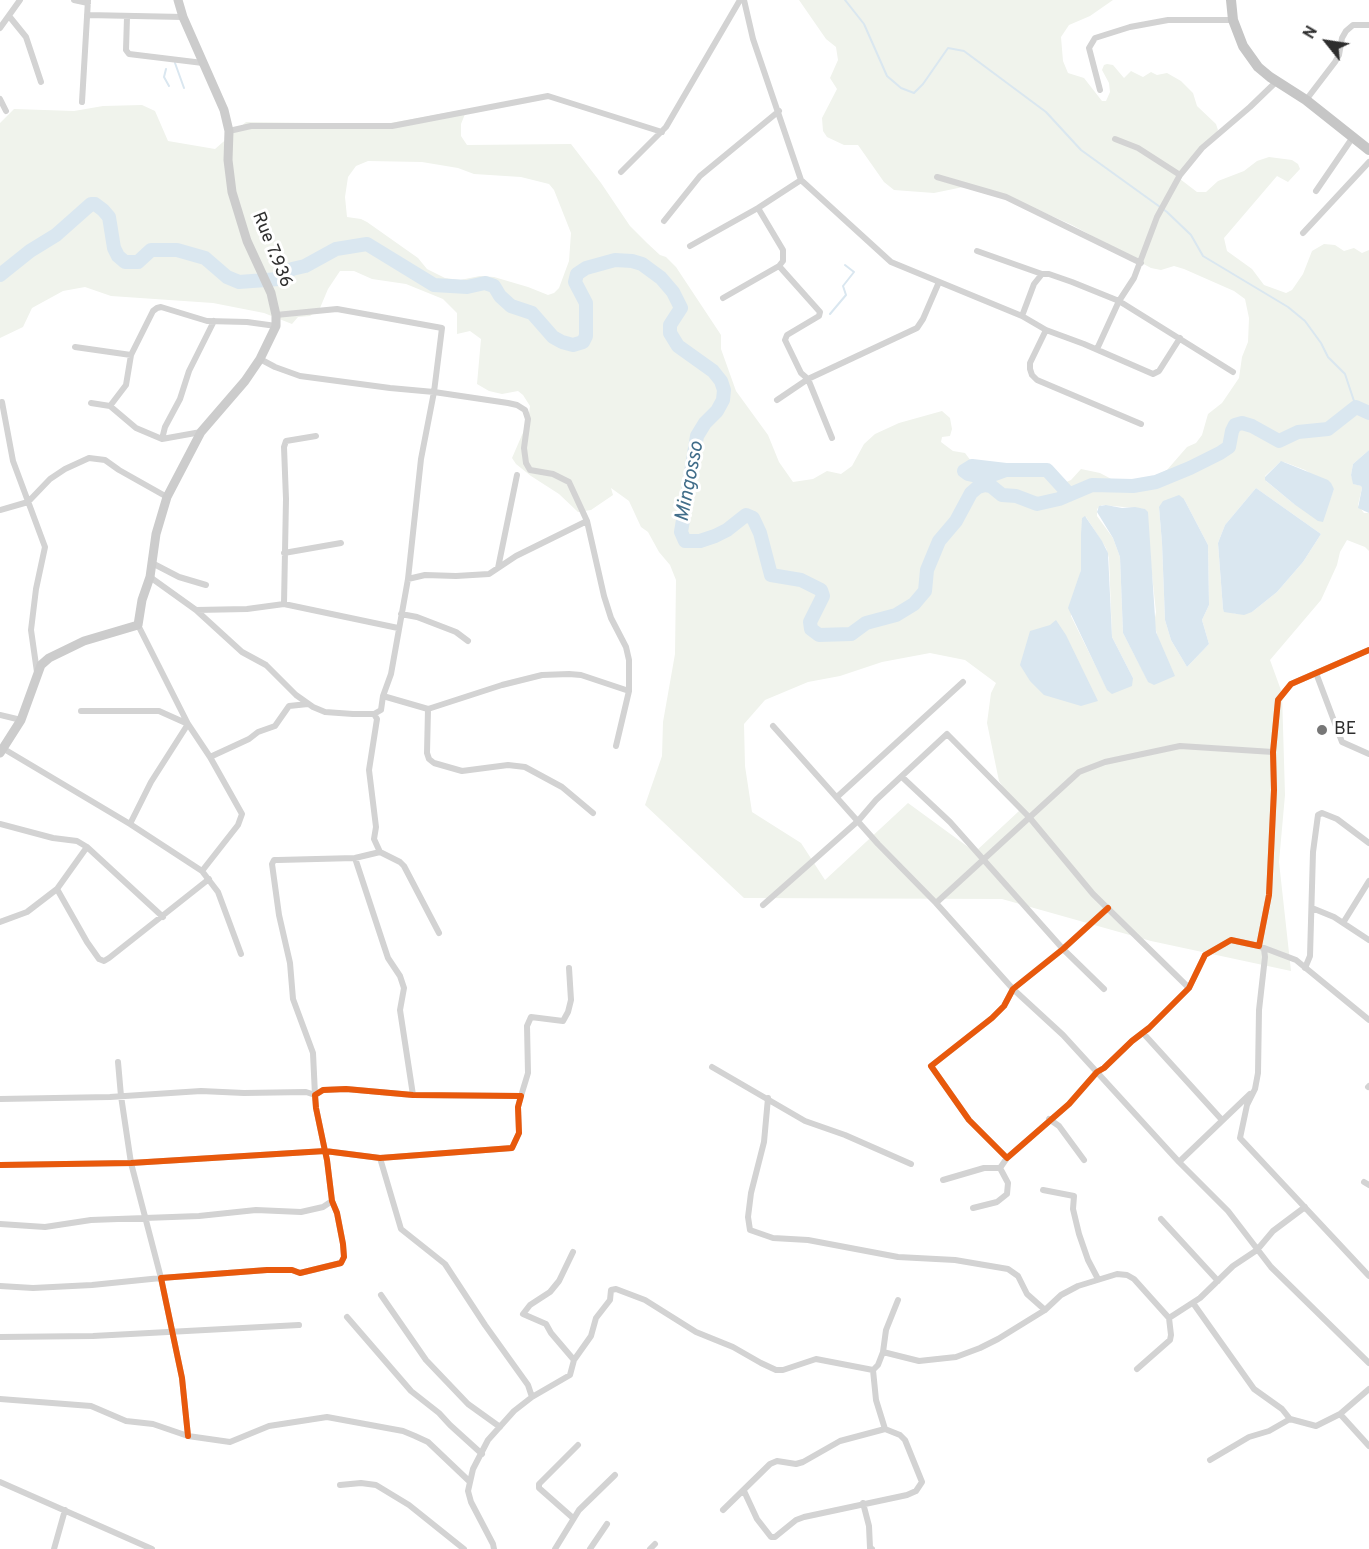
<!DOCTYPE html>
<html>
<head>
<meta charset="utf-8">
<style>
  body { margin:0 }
  #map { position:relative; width:1369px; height:1549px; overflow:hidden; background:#fff; font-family:Overpass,sans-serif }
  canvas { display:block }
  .north { position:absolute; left:1297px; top:12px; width:60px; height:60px; -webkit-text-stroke:4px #fff; paint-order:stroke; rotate:300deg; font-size:16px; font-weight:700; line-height:24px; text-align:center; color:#2e2e2e }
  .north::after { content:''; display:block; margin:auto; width:21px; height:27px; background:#2e2e2e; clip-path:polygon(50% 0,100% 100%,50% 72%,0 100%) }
</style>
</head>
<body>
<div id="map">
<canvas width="1369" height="1549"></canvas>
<div class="north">N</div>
</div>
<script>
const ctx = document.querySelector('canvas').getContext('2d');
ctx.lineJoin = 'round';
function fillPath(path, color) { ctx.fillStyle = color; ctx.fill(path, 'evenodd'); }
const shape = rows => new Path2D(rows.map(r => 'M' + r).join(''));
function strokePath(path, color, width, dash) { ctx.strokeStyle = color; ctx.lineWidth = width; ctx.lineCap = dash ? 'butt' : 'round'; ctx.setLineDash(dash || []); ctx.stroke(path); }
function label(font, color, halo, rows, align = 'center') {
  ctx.font = font + ' Overpass,sans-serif'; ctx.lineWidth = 6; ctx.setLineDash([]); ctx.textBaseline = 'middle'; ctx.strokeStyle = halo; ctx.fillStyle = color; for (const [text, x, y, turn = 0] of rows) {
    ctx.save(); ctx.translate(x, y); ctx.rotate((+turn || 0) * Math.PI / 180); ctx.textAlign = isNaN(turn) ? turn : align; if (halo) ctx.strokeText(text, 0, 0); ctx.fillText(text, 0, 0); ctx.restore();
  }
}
fillPath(shape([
  [799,0,1113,0,1090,16,1069,25,1061,37,1063,61,1068,73,1084,78,1102,101,1106,101,1110,92,1109,83,1102,70,1104,65,1107,64,1113,65,1124,78,1131,71,1143,77,1151,72,1157,75,1167,73,1181,81,1193,93,1197,106,1216,124,1218,130,1214,139,1187,167,1180,179,1197,192,1206,192,1218,181,1244,171,1257,161,1269,157,1292,160,1298,164,1300,169,1288,182,1277,176,1224,238,1227,251,1252,269,1264,285,1286,293,1292,290,1303,274,1312,251,1324,244,1335,245,1344,251,1354,248,1362,253,1369,250,1369,450,1353,464,1351,475,1354,484,1361,486,1362,488,1358,505,1364,513,1369,513,1369,551,1365,547,1347,540,1340,552,1337,565,1321,600,1270,660,1282,693,1285,795,1279,862,1291,971,1151,941,1002,899,744,898,645,805,662,756,663,722,675,654,676,580,670,565,659,552,648,532,641,527,629,501,611,488,613,495,591,510,578,512,559,494,531,476,516,464,512,458,528,421,530,406,523,395,518,391,502,394,489,391,477,384,481,339,470,331,457,334,457,313,443,299,406,284,372,279,354,271,340,271,328,289,320,308,310,316,298,317,292,324,264,313,213,303,111,296,85,287,63,291,32,308,23,327,0,338,0,123,14,109,74,111,103,106,142,105,155,111,168,141,215,149,246,122,385,124,467,109,461,124,461,136,467,145,571,144,601,183,630,226,647,243,660,255,666,257,676,267,721,335,721,349,736,391,768,435,779,462,793,482,813,479,827,471,841,474,852,466,864,444,875,434,899,423,942,411,950,418,952,429,950,436,942,437,941,442,953,451,965,453,971,461,992,465,1045,466,1056,474,1064,483,1071,480,1081,469,1100,473,1117,482,1145,480,1167,470,1187,447,1196,443,1202,435,1208,414,1222,403,1239,378,1242,357,1248,342,1249,318,1245,299,1234,291,1184,269,1174,266,1161,270,1151,268,1072,225,1007,196,968,186,934,193,894,190,884,182,858,145,844,145,827,137,823,131,822,118,837,89,830,78,838,60,836,47,826,39],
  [368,161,422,162,458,168,474,174,521,177,549,184,554,190,571,233,569,261,559,288,554,293,548,295,528,287,494,277,480,276,460,280,445,278,427,269,418,258,367,222,361,219,347,217,345,197,348,177,356,166],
  [1280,462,1284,462,1305,470,1334,489,1326,510,1294,504,1266,481,1265,476],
  [1256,488,1321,534,1303,562,1277,592,1252,612,1237,614,1224,611,1223,609,1218,543,1225,525],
  [1184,499,1208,545,1209,605,1202,620,1209,644,1187,667,1171,640,1165,620,1162,543,1159,507],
  [1102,505,1145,509,1156,612,1154,623,1160,646,1148,681,1123,633,1120,557,1113,538,1097,516,1097,509],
  [1086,517,1106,548,1109,558,1112,637,1133,678,1107,689,1071,616,1081,570,1082,518],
  [930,653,965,660,996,683,991,693,987,723,999,781,1019,811,975,852,908,803,825,880,801,843,752,812,745,766,744,724,765,700,808,682,840,676,882,662]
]), '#f0f3ec');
fillPath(shape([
  [1369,450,1369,513,1358,508,1362,488,1361,486,1353,484,1351,475,1353,464],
  [1281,461,1328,480,1331,483,1334,489,1323,522,1318,521,1294,504,1265,480,1265,477],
  [1256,488,1321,534,1303,562,1277,592,1252,612,1244,615,1237,614,1224,612,1223,609,1218,543,1225,525],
  [1179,495,1184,499,1208,545,1209,605,1202,620,1209,644,1187,667,1171,640,1165,620,1162,543,1159,507,1163,501],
  [1106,505,1122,508,1135,507,1145,509,1148,512,1156,632,1175,676,1154,685,1148,682,1123,633,1120,557,1113,538,1097,512,1099,506],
  [1085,516,1102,541,1108,553,1112,637,1133,678,1132,686,1112,694,1107,690,1068,608,1081,570,1081,534,1082,518],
  [1056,620,1066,635,1098,701,1081,706,1044,695,1030,681,1020,665,1030,631,1050,625]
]), '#dae7f0');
strokePath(shape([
  [845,0,864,24,887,76,901,88,914,93,923,84,948,48,964,51,1046,112,1081,150,1167,212,1191,235,1203,256,1288,307,1305,321,1321,343,1328,357,1345,374,1356,407],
  [175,63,184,88],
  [166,69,164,77,169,86],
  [830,314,846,295,843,286,854,272,845,265]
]), '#dae7f0', 2);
strokePath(shape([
  [0,275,30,251,56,235,91,204,95,204,103,210,109,217,114,248,118,256,125,262,138,262,151,250,177,250,205,258,227,277,239,282,279,279,292,269,305,266,336,249,367,244,434,285,467,287,485,283,494,286,500,296,511,306,532,313,553,337,562,342,573,345,583,342,586,336,586,303,575,282,577,274,586,268,615,260,632,261,642,264,661,278,673,292,681,308,670,325,670,333,678,346,713,371,721,381,724,390,723,400,717,411,705,423,697,436,681,532,685,541,700,541,715,536,727,530,746,515,753,518,760,533,771,575,801,580,821,590,823,596,810,622,811,629,819,635,851,634,866,623,896,615,914,604,925,591,927,570,939,541,956,521,971,493,978,487,985,485,991,486,1002,495,1016,496,1037,504,1059,499,1092,485,1133,486,1156,482,1190,468,1220,453,1229,447,1232,431,1235,425,1242,423,1252,426,1279,441,1298,432,1328,429,1356,407,1369,413],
  [1006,470,995,474,977,476,968,474,964,471,972,466,1006,470,1047,470,1068,493]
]), '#dae7f0', 14);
strokePath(shape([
  [74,0,88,3],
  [744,0,753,39,801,180,891,262,1022,316,1046,330,1084,344,1153,374,1159,371,1180,338],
  [87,15,183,17],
  [9,16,26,37,41,82],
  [127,17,126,50,129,54,203,63],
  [0,28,20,0],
  [1100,90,1089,48,1095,38,1130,27,1168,20,1233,20],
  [0,99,6,111],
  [1306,100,1335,62,1339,55,1342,38,1346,31,1353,25,1369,25],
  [82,102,88,0],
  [229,131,251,126,392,126,548,96,662,132],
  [1115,139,1138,148,1180,175],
  [621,172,666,127,740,0],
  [937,177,1006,197,1141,263],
  [1316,191,1353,137],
  [664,221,700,176,779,111],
  [1303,233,1369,162],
  [690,246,758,208,801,180],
  [977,251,1042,274],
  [779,266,820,312,819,316,787,335,785,340,801,373,808,379,832,438],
  [723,298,779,266,783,261,783,250,758,208],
  [276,315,337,309,442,328,434,392,508,403,517,405,525,410,528,419,524,448,526,463,530,470,553,474,569,482,587,521,604,596,611,618,626,647,629,660,629,691,616,746],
  [1022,316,1034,284,1042,274,1049,274,1072,282,1119,301,1134,278,1157,217,1180,175,1202,148,1250,107,1277,81],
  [1046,330,1030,363,1030,369,1032,375,1037,380,1141,424],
  [75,347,131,355],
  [1097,349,1119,301,1233,372],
  [777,400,808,379,917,328,923,319,939,282],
  [2,402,13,461,45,547,36,589,31,630,37,672],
  [91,403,110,406,136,428,162,439,201,432],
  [110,406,126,385,131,355,153,311,157,308,161,307,207,321,247,322,276,326],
  [162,439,165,427,180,399,189,371,214,321],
  [0,510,28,502,50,479,65,469,89,458,105,460,119,470,167,497],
  [284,553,341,543],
  [152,563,179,577,206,585],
  [498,568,517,475],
  [150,577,196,610,242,652,266,665,296,695,313,707,325,712,353,714,374,714,381,710,383,696,391,674,408,579,421,459,434,392,390,388,300,376,275,367,260,359],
  [408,579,425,575,456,576,489,574,516,556,587,521],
  [284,604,398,628],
  [196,610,247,609,284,604,286,499,284,447,286,441,316,436],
  [401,614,417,617,456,632,468,641],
  [138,625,188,724,210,757,242,814,238,825,202,871],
  [1316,673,1342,742,1369,754],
  [383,696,428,709,502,685,542,675,569,674,581,675,629,691],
  [428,709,427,753,429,759,434,763,462,771,508,765,525,767,562,787,593,813],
  [81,711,159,711,188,724,151,782,130,824],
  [0,715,21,720],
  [773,726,878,844,936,903,1013,989,1063,1035,1179,1162,1228,1211,1271,1267,1369,1363],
  [4,749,130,824,202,871,218,892,241,954],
  [210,757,249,739,258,732,275,726,289,706,308,704],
  [902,777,950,822,1063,949,1104,989],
  [837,797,963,682],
  [0,824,53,838,77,841,87,847,163,917],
  [87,847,57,889,87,942,99,959,104,961,109,958,209,879],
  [380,852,400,862,404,866,439,933],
  [355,858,384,946,388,958,400,976,404,988,400,1010,413,1095],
  [936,903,1079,772,1105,762,1180,746,1273,752],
  [763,905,858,821,876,800,947,734,1029,817,1093,894,1189,988],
  [1108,908,1063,949,1013,989,1004,1006,992,1018,931,1066,969,1120,1007,1158,1069,1104,1097,1072,1104,1068,1132,1041,1149,1028,1189,988,1205,955,1231,940,1259,946,1269,895,1274,790,1273,752,1278,700,1291,684,1369,650],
  [1312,908,1334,917,1369,940],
  [0,922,27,912,57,889],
  [1343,923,1369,881],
  [1305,968,1310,956,1313,852,1318,815,1322,813,1337,819,1369,843],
  [1369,1020,1296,960,1259,946,1264,949,1265,957,1259,1010,1258,1073,1255,1089,1247,1105,1240,1138,1369,1276],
  [1143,1033,1222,1120],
  [712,1067,805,1121,845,1135,911,1164],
  [1368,1087,1369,1086],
  [521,1096,528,1073,527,1026,531,1017,563,1021,568,1012,571,1000,569,968],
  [768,1098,764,1142,751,1193,748,1217,750,1230,773,1238,808,1240,898,1257,955,1260,1008,1269,1018,1276,1027,1294,1045,1310],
  [0,1099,110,1097,201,1091,244,1093,306,1092,315,1095,313,1053,293,999,290,963,279,915,272,864,274,860,278,860,355,858,380,852,374,839,376,827,369,770,377,719,374,714],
  [1049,1119,1059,1126,1084,1160],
  [380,1158,401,1229,445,1264,485,1325,528,1385,532,1397],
  [1179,1162,1250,1094],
  [0,1165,131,1163,325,1151,380,1158,512,1148,519,1133,518,1107,521,1096,413,1095,346,1089,323,1090,315,1095,316,1108,325,1151,327,1160,332,1201,337,1213,343,1244,344,1257,341,1263,300,1273,292,1270,267,1270,161,1278,182,1378,188,1436],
  [943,1180,984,1168,1000,1168,1007,1158],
  [1364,1182,1369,1185],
  [1043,1190,1074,1196,1073,1209,1079,1234,1088,1260,1098,1279],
  [973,1208,997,1202,1007,1194,1008,1183,1000,1168],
  [1161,1219,1218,1281],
  [0,1224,45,1227,91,1220,199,1216,256,1210,301,1212,323,1207,332,1201],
  [573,1252,559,1281,550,1292,530,1305,523,1314,546,1324,551,1333,574,1360],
  [0,1286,33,1288,92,1285,161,1278,131,1163,121,1096,118,1062],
  [381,1295,426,1360,468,1404,500,1427],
  [1193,1303,1254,1389,1282,1409,1290,1419],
  [347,1317,411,1391,439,1413,450,1425,482,1454],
  [0,1337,93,1336,299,1325],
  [883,1352,919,1361,956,1357,980,1348,998,1339,1045,1310,1061,1295,1078,1286,1117,1274,1127,1275,1134,1279,1169,1318,1200,1298,1233,1266,1257,1250,1273,1231,1305,1207],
  [1137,1369,1170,1340,1171,1335,1169,1318],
  [873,1370,876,1400,885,1429],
  [1369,1389,1340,1414,1369,1446],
  [0,1399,91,1406,126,1421,153,1424,188,1436,230,1442,269,1426,327,1417,403,1431,415,1436,428,1442,469,1481],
  [1210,1460,1249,1437,1269,1431,1290,1419,1316,1426,1340,1414],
  [0,1482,152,1549],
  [340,1485,361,1483,376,1485,409,1505,464,1549],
  [863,1503,869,1526,870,1548,872,1549],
  [723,1510,770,1464,777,1461,796,1464,803,1462,840,1441,885,1429,900,1435,905,1440,922,1482,916,1491,907,1495,804,1517,796,1520,775,1537,771,1537,757,1519,744,1491],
  [573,1518,539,1488,539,1484,578,1445],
  [54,1549,65,1510],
  [494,1549,493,1544,471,1502,468,1491,473,1469,488,1440,514,1411,532,1397,570,1375,574,1360,591,1336,596,1318,610,1300,611,1290,616,1289,645,1300,696,1332,733,1347,761,1363,776,1370,783,1370,816,1359,873,1370,878,1365,883,1352,886,1330,898,1300],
  [555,1549,579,1510,615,1475],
  [590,1549,607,1524],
  [650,1549,655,1544]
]), '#d3d3d3', 6);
strokePath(shape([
  [0,753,21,720,41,665,49,658,84,641,138,625,142,600,150,577,156,534,167,497,201,432,245,381,260,359,276,326,276,315,271,293,247,241,232,192,228,160,229,131,224,110,183,17,178,0]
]), '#ccc', 9);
strokePath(shape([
  [1231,0,1233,20,1243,46,1258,67,1270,77,1306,100,1369,150]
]), '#c6c6c6', 10);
strokePath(shape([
  [1108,908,1063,949,1013,989,1004,1006,992,1018,931,1066,969,1120,1007,1158,1069,1104,1097,1072,1104,1068,1132,1041,1149,1028,1189,988,1205,955,1231,940,1259,946,1269,895,1274,790,1273,752,1278,700,1291,684,1369,650],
  [0,1165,131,1163,325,1151,380,1158,512,1148,519,1133,518,1107,521,1096,413,1095,346,1089,323,1090,315,1095,316,1108,325,1151,327,1160,332,1201,337,1213,343,1244,344,1257,341,1263,300,1273,292,1270,267,1270,161,1278,182,1378,188,1436]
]), '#e8590c', 6);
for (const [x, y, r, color] of [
  [1322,730,6,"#777"]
]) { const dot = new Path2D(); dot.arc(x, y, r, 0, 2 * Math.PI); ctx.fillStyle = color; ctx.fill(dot); strokePath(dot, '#fff', 2); }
label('18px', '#2e2e2e', '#fff', [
  ["Rue 7.936",271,250,68]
]);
label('18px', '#2e2e2e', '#fff', [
  ["BE",1334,730]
], 'left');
label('italic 20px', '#426e8a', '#fff', [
  ["Mingosso",691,482,-79]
]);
</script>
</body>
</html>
